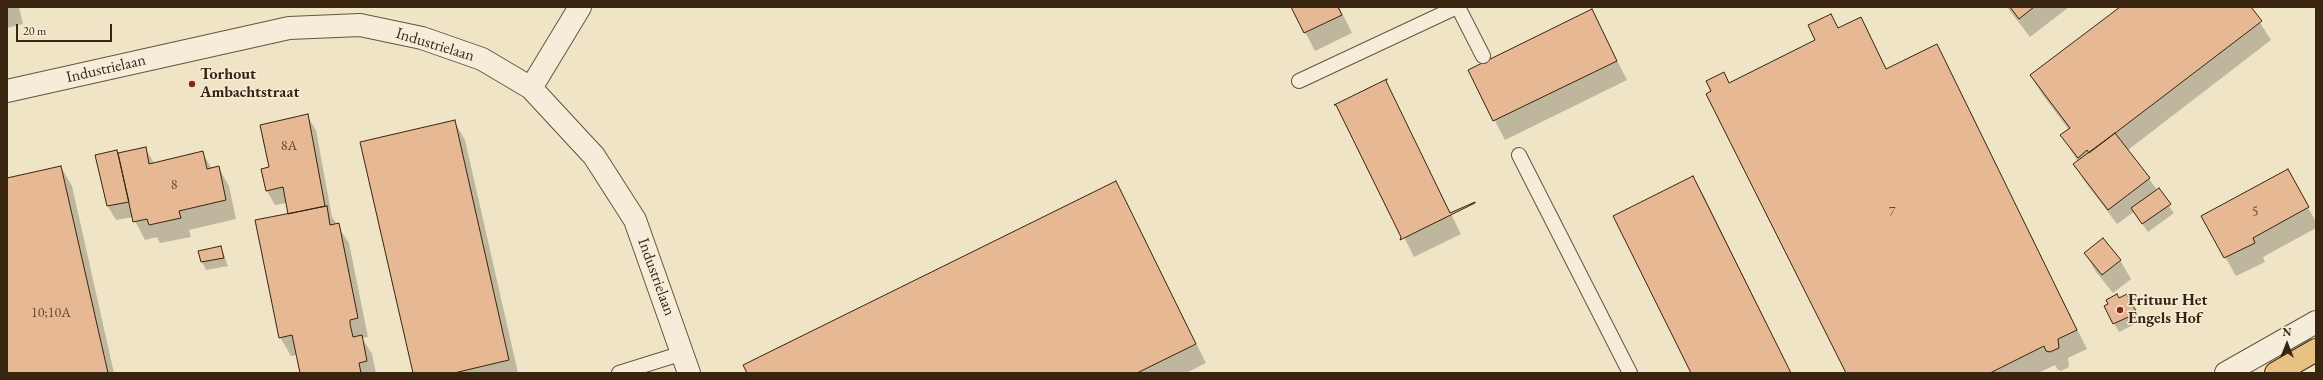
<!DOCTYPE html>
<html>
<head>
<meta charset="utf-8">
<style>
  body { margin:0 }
  #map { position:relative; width:2323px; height:380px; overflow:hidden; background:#efe4c6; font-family:"EB Garamond",serif }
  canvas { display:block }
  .frame { position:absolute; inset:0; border:8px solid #38240f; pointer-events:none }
  .north { position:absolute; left:2267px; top:324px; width:40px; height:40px; -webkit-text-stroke:3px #f5edda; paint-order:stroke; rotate:0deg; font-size:11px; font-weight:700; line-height:16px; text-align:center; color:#38240f }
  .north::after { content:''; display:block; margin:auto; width:14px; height:18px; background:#38240f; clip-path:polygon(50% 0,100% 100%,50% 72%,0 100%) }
  .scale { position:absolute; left:16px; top:24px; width:96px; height:18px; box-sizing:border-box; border:2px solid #38240f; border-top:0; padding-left:5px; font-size:12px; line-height:14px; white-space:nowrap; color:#38240f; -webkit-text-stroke:3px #f5edda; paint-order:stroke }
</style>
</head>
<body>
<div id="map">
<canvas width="2323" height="380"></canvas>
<div class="frame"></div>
<div class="north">N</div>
<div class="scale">20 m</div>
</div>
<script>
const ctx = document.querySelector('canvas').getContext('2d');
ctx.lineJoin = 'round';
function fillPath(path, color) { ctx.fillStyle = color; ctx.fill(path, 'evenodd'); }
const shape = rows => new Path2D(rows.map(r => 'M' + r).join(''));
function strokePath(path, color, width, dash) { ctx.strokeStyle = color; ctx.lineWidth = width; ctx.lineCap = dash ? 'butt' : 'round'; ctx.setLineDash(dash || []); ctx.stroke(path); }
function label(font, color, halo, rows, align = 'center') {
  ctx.font = font + ' "EB Garamond",serif'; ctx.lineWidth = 3; ctx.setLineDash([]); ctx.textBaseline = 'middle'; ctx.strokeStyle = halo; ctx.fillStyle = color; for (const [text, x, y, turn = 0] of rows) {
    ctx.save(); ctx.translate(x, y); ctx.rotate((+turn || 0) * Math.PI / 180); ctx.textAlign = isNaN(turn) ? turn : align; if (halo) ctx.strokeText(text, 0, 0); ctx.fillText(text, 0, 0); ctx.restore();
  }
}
fillPath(shape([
  [7,7,19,7,23,24,7,28],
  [1292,7,1339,7,1352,33,1315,51],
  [2007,7,2069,7,2030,37],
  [2122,7,2250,7,2271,40,2128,150,2174,213,2148,232,2134,212,2117,224,2083,179,2075,164,2078,162,2062,136,2069,130,2042,94,2031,76],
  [1591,10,1627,80,1505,140,1469,71],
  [1831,15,1839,29,1860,18,1887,70,1936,46,2087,349,2068,358,2069,367,2061,371,2058,370,2055,365,2038,373,1847,373,1729,84,1816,41],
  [1384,81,1461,234,1414,257,1337,104],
  [307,116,316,130,332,217,349,243,368,337,362,338,372,354,376,373,301,373,297,355,291,356,280,337,289,214,287,203,275,205,267,191,270,168],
  [454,121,465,140,518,373,414,373],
  [145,148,154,163,202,152,212,169,218,167,229,186,236,219,189,230,191,237,160,243,157,237,145,240,133,217,116,220,107,205,117,151,119,154],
  [61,167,72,186,114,373,7,373,7,179],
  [1693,178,1704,196,1791,373,1692,373],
  [1115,182,1206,363,1186,373,748,373],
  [2298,189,2316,222,2316,228,2263,257,2265,262,2236,276,2202,216],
  [221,247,228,266,206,270,202,262,200,252],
  [2085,253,2120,260,2131,279,2113,293,2096,272],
  [2119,299,2131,303,2141,321,2119,332,2105,307]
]), '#0003');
const building = shape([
  [1291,7,1338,7,1342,15,1304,33,1291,7],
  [2010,7,2034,7,2019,19,2010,7],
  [2120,7,2251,7,2262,21,2089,153,2087,150,2078,158,2060,135,2070,128,2030,75,2120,7],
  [1592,9,1617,61,1493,121,1468,70,1592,9],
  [1831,14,1838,28,1861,17,1886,69,1937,44,2077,330,2058,339,2059,348,2050,352,2046,351,2044,346,1990,373,1846,373,1706,94,1711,91,1706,81,1724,72,1729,83,1815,40,1808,25,1831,14],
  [1387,79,1386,81,1450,213,1475,202,1475,203,1400,240,1401,237,1336,105,1334,105,1387,79],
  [308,114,325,206,288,214,283,187,266,191,261,169,269,167,260,125,308,114],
  [455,120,509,360,454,373,413,373,360,142,455,120],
  [2115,133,2150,178,2108,210,2073,164,2115,133],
  [146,147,149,164,203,151,207,169,219,166,226,200,179,211,181,218,149,225,147,219,133,222,118,153,146,147],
  [117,150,129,202,107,206,95,155,117,150],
  [61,166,108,373,7,373,7,178,61,166],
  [2288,169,2309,207,2253,238,2255,243,2224,258,2201,216,2288,169],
  [1693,176,1791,373,1691,373,1613,216,1693,176],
  [1116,181,1196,344,1137,373,747,373,743,365,1116,181],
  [2159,188,2171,204,2142,224,2131,208,2159,188],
  [327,206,330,225,339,223,358,318,350,320,350,324,353,337,362,335,367,361,359,363,361,373,300,373,292,335,279,338,255,220,327,206],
  [2103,238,2121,260,2102,275,2084,253,2103,238],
  [221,246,224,258,201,262,198,251,221,246],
  [2117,294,2119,298,2127,294,2137,313,2113,324,2104,306,2108,304,2106,300,2117,294]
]);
fillPath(building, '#e6b893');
strokePath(building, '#38240f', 1);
const service = shape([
  [1458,7,1483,56],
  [1299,81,1457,7],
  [1519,155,1630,373],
  [619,373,683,353]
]);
const minor = shape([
  [531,88,580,7],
  [7,91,289,28,360,25,422,38,482,59,531,88,594,156,635,220,689,373],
  [2226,373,2316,322]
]);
const primary = shape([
  [2276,373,2316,350]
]);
strokePath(service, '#66543d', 16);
strokePath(minor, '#66543d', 24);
strokePath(primary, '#38240f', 24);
strokePath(service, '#f5edda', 14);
strokePath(minor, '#f5edda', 22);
strokePath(primary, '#e8c283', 22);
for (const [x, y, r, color] of [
  [192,84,4,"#8f2418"],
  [2120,310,4,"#8f2418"]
]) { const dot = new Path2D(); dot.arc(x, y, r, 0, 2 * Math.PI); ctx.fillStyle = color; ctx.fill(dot); strokePath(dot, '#f5edda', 1.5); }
label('14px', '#644930', null, [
  ["8A",289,146],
  ["8",174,185],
  ["7",1892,212],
  ["5",2255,212],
  ["10;10A",51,313]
]);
label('16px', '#38240f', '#f5edda', [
  ["Industrielaan",435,45,17],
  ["Industrielaan",106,69,-13],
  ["Industrielaan",656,277,70]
]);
label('bold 16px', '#38240f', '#f5edda', [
  ["Torhout",200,75],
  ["Ambachtstraat",200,93],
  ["Frituur Het",2128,301],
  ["Engels Hof",2128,319]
], 'left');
</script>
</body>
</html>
